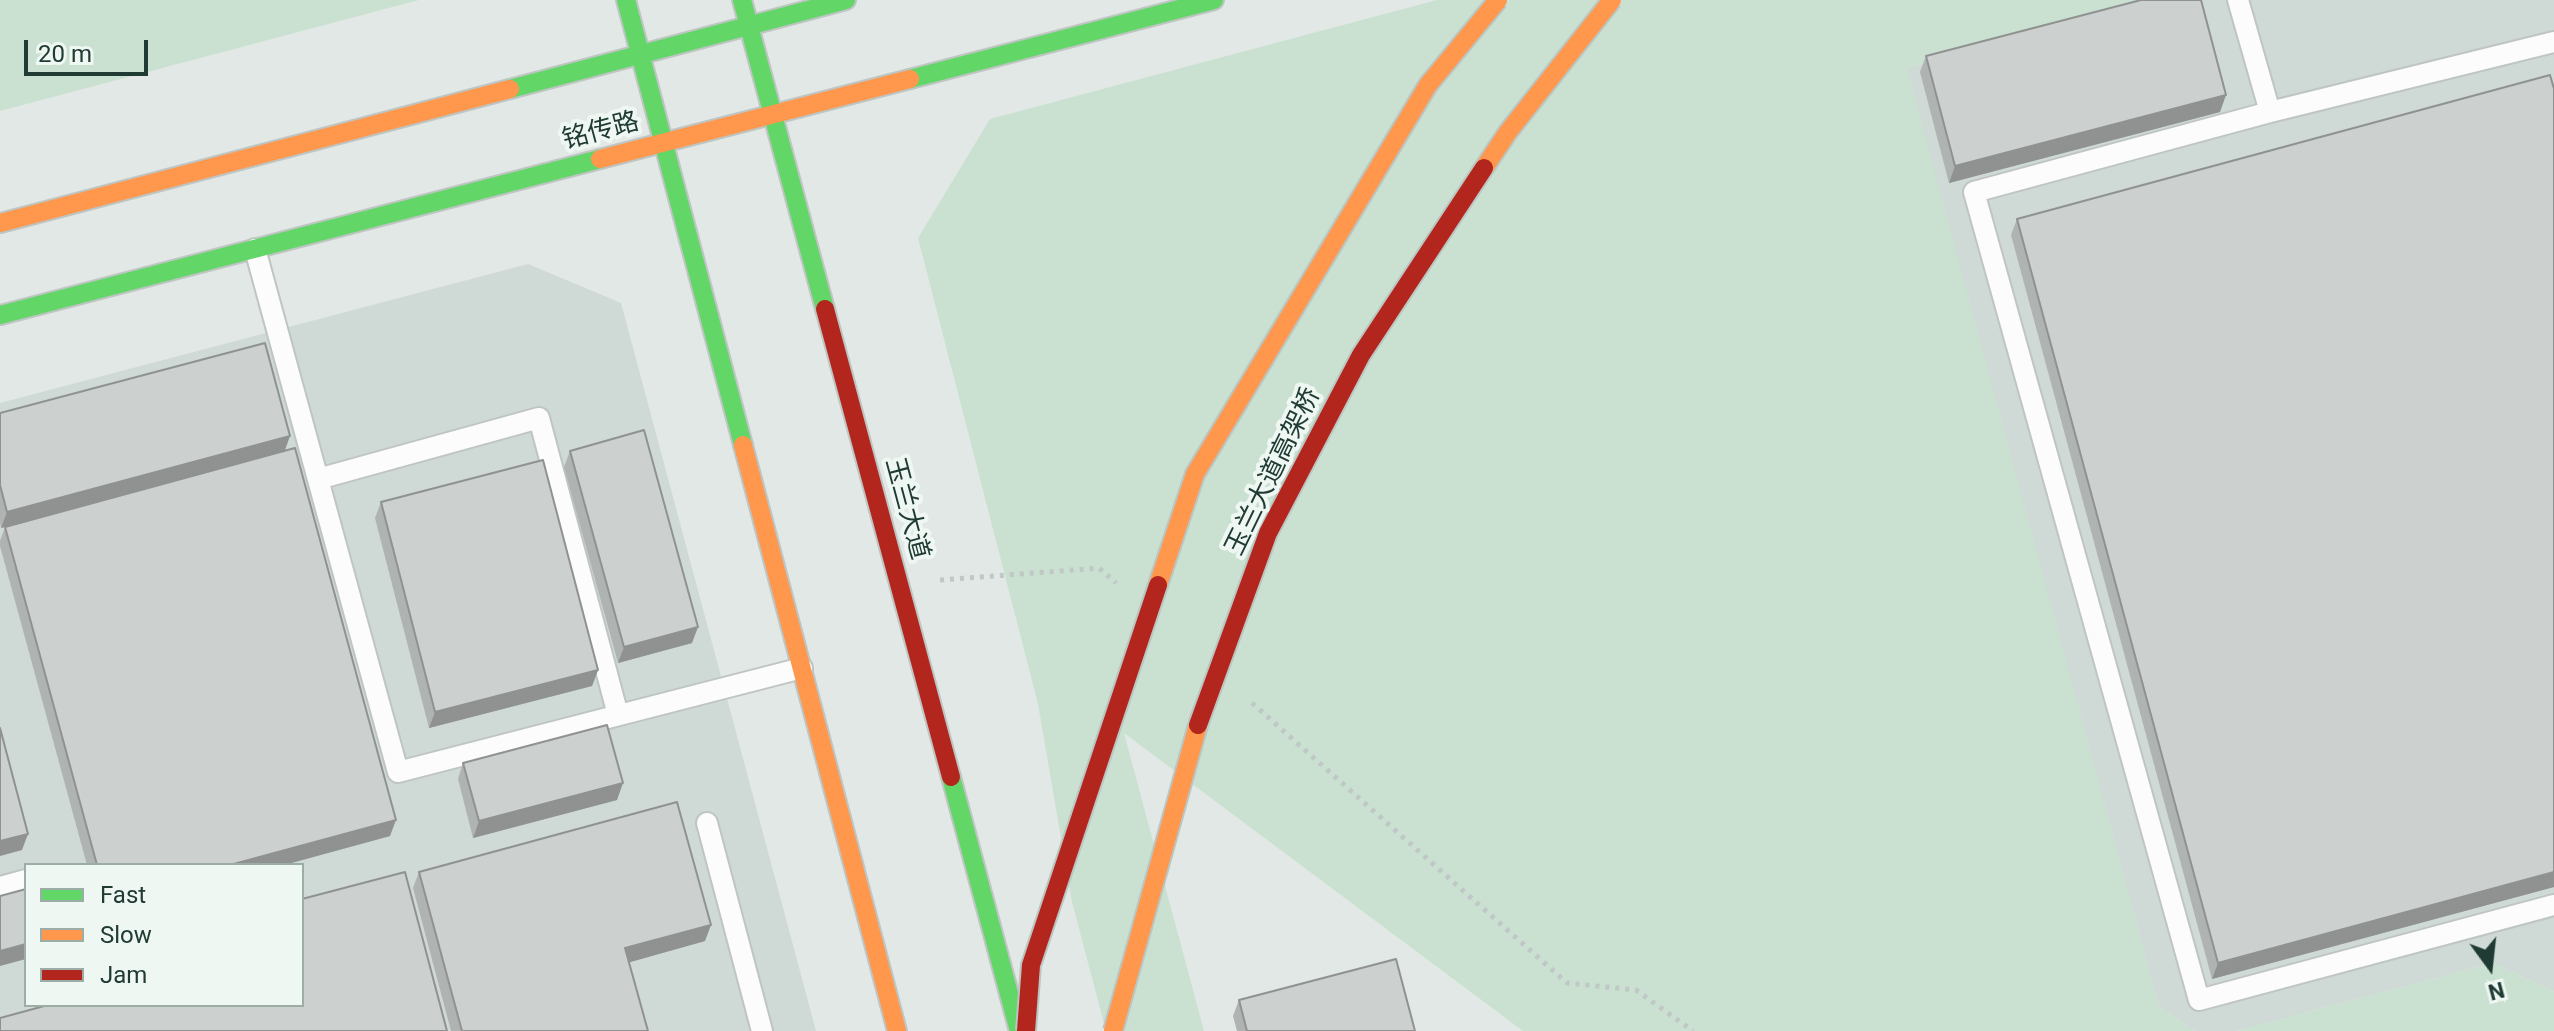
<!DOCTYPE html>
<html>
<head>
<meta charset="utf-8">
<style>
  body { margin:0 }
  #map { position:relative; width:2554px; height:1031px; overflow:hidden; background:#e2e8e5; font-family:Roboto,sans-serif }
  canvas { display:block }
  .legend { position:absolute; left:24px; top:863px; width:280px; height:144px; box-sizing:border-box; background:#eff7f3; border:2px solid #9caca7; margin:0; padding:10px 14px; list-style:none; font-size:24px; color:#203b34 }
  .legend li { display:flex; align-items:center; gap:16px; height:40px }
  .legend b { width:40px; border:2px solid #9caca7 }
  .north { position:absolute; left:2450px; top:927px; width:80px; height:80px; -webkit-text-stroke:6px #eff7f3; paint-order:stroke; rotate:165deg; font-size:22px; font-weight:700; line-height:32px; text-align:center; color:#203b34 }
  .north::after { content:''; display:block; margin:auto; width:28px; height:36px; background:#203b34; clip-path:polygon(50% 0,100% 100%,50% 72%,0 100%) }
  .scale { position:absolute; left:24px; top:40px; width:124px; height:36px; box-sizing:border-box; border:4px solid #203b34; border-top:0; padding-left:10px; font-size:24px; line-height:28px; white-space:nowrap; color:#203b34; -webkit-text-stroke:6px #eff7f3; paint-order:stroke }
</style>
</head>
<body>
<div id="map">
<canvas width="2554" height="1031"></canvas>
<ul class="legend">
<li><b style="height:10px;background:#63d668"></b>Fast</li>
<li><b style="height:10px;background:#ff974d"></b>Slow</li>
<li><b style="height:10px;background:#b3261e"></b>Jam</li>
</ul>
<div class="north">N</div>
<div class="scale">20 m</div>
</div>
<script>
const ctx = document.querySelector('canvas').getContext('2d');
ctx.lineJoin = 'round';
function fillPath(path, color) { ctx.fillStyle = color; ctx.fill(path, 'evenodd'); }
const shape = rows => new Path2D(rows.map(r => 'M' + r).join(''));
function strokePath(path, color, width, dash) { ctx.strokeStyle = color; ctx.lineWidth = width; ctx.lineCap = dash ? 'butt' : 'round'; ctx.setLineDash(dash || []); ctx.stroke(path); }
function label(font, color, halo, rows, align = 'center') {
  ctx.font = font + ' Roboto,"Noto Sans SC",sans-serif'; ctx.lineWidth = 8; ctx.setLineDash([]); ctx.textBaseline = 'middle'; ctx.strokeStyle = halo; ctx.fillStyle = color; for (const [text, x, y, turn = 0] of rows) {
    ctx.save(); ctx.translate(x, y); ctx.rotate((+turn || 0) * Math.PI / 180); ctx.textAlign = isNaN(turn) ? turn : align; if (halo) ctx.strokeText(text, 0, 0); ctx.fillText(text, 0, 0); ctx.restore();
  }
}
fillPath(shape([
  [2166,0,2554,0,2554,992,2493,963,2236,1031,2195,1031,2159,1007,1906,68],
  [528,264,621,303,816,1031,0,1031,0,403],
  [26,865,302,865,302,1005,26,1005]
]), '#cfd9d5');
fillPath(shape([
  [0,0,419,0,0,111],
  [1437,0,2166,0,1907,68,2159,1007,2195,1031,1523,1031,1124,733,1204,1031,1106,1031,1072,902,1038,704,918,238,990,119],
  [2493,963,2554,992,2554,1031,2236,1031]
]), '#cae1d1');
const lane = shape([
  [2238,0,2270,112],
  [2554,42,2270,112,1974,192,2199,1000,2554,905],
  [255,249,398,772,802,668],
  [318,479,539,418,618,715],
  [707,823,762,1031],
  [0,887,26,880]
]);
const fast = shape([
  [626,0,743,445],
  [742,0,825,309],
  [910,79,1214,0],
  [510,89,846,0],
  [0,315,600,159],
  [951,777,1019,1031]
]);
const slow = shape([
  [600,159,910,79],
  [0,223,510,89],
  [743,445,897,1031]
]);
const jam = shape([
  [825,309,951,777]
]);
strokePath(lane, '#bfc5c2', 24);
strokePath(fast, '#bec5c2', 22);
strokePath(slow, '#bec5c2', 22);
strokePath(jam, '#bec5c2', 22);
strokePath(shape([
  [940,580,1099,568,1116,583],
  [1252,703,1567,983,1636,990,1693,1031]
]), '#bfc8c6', 5, [4, 6]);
strokePath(lane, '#fbfcfb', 20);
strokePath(fast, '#63d668', 18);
strokePath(slow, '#ff974d', 18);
strokePath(jam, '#b3261e', 18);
const slowBridge = shape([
  [1484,168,1508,132,1612,0],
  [1158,585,1195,474,1428,85,1498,0],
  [1113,1031,1198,725]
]);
const jamBridge = shape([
  [1198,725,1268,533,1361,355,1484,168],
  [1026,1031,1031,965,1158,585]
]);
strokePath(slowBridge, '#bbc5c1', 22, []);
strokePath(jamBridge, '#bbc5c1', 22, []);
strokePath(slowBridge, '#ff974d', 18);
strokePath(jamBridge, '#b3261e', 18);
fillPath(shape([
  [1926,56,2220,112,1949,183,1920,72],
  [2554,89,2554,887,2212,979,2011,235,2017,219],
  [0,413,285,451,390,836,284,865,87,865,0,546,0,541,5,527,71,509,1,528,0,523],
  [570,451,692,643,618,663,564,467],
  [381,502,598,670,592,686,429,728,375,518],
  [463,763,617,800,473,838,458,779],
  [419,872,705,941,629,962,648,1031,451,1031,413,888],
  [1239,1000,1415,1031,1237,1031,1233,1016]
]), '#afb4b2');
fillPath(shape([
  [2226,95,2220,112,1949,183,1955,166],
  [290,436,284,453,1,528,7,512],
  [698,627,692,643,618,663,624,647],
  [598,670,592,686,429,728,435,712],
  [623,783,617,800,473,838,479,821],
  [396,820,390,836,284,865,230,865],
  [28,834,22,850,0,856,0,841],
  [2554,872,2554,887,2212,979,2218,963],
  [711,925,705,941,620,965,625,948],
  [26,944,26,959,0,966,0,951]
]), '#8f9291');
const building = shape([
  [2141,0,2201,0,2226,95,1955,166,1926,56,2141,0],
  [2550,75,2554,89,2554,872,2218,963,2017,219,2550,75],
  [265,343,290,436,7,512,0,485,0,413,265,343],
  [644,430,698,627,624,647,570,451,644,430],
  [295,448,396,820,230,865,97,865,5,527,295,448],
  [543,460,598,670,435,712,381,502,543,460],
  [607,725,623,783,479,821,463,763,607,725],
  [0,728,28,834,0,841,0,728],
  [677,802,711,925,625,948,648,1031,462,1031,419,872,677,802],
  [405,872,447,1031,0,1031,0,1018,48,1005,302,1005,302,899,405,872],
  [26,889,26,944,0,951,0,896,26,889],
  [1396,959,1415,1031,1247,1031,1239,1000,1396,959]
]);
fillPath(building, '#ccd1cf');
strokePath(building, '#8f9291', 2);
label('26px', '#203b34', '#eff7f3', [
  ["铭传路",601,132,-15],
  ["玉兰大道高架桥",1274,472,-64],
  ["玉兰大道",906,509,75]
]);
</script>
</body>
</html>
